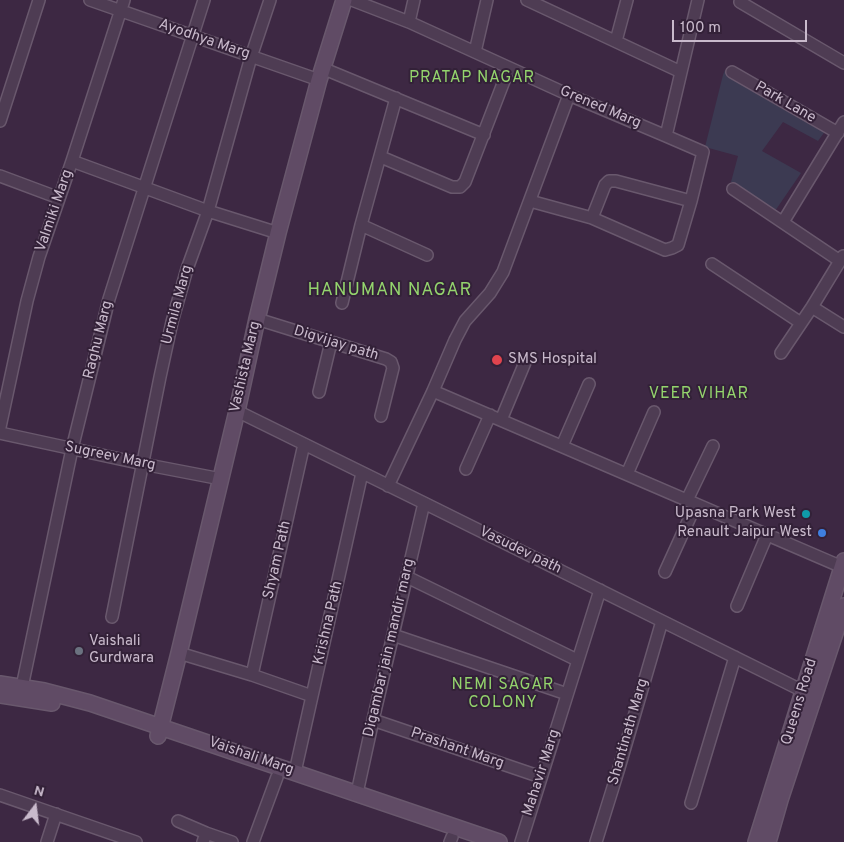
<!DOCTYPE html>
<html>
<head>
<meta charset="utf-8">
<style>
  body { margin:0 }
  #map { position:relative; width:844px; height:842px; overflow:hidden; background:#3d2843; font-family:Overpass,sans-serif }
  canvas { display:block }
  .north { position:absolute; left:10px; top:782px; width:50px; height:50px; -webkit-text-stroke:4px #332138; paint-order:stroke; rotate:15deg; font-size:14px; font-weight:700; line-height:20px; text-align:center; color:#c9bacc }
  .north::after { content:''; display:block; margin:auto; width:18px; height:22px; background:#c9bacc; clip-path:polygon(50% 0,100% 100%,50% 72%,0 100%) }
  .scale { position:absolute; left:672px; top:20px; width:135px; height:22px; box-sizing:border-box; border:2px solid #c9bacc; border-top:0; padding-left:6px; font-size:15px; line-height:18px; white-space:nowrap; color:#c9bacc; -webkit-text-stroke:4px #332138; paint-order:stroke }
</style>
</head>
<body>
<div id="map">
<canvas width="844" height="842"></canvas>
<div class="north">N</div>
<div class="scale">100 m</div>
</div>
<script>
const ctx = document.querySelector('canvas').getContext('2d');
ctx.lineJoin = 'round';
function fillPath(path, color) { ctx.fillStyle = color; ctx.fill(path, 'evenodd'); }
const shape = rows => new Path2D(rows.map(r => 'M' + r).join(''));
function strokePath(path, color, width, dash) { ctx.strokeStyle = color; ctx.lineWidth = width; ctx.lineCap = dash ? 'butt' : 'round'; ctx.setLineDash(dash || []); ctx.stroke(path); }
function label(font, color, halo, rows, align = 'center') {
  ctx.font = font + ' Overpass,sans-serif'; ctx.lineWidth = 4; ctx.setLineDash([]); ctx.textBaseline = 'middle'; ctx.strokeStyle = halo; ctx.fillStyle = color; for (const [text, x, y, turn = 0] of rows) {
    ctx.save(); ctx.translate(x, y); ctx.rotate((+turn || 0) * Math.PI / 180); ctx.textAlign = isNaN(turn) ? turn : align; if (halo) ctx.strokeText(text, 0, 0); ctx.fillText(text, 0, 0); ctx.restore();
  }
}
fillPath(shape([
  [725,70,826,130,818,141,783,122,762,151,801,173,775,211,731,182,738,156,705,147,723,75]
]), '#3c3a52');
const street = shape([
  [90,0,319,80],
  [352,0,409,22,569,95,666,136,698,0],
  [527,0,681,72],
  [740,2,844,63],
  [409,22,414,0],
  [616,41,627,0],
  [475,52,487,0],
  [322,68,484,135],
  [732,72,838,133],
  [0,121,39,0],
  [381,157,452,187,460,187,465,182,509,68],
  [72,161,208,211,278,233],
  [0,176,59,198],
  [733,189,840,261],
  [530,201,592,218,665,250,672,248,678,245,691,201,703,152,666,136],
  [592,218,605,185,609,181,616,181,691,201],
  [783,222,844,122],
  [361,225,427,255],
  [712,264,801,323],
  [342,303,361,225,396,98],
  [812,307,844,327],
  [257,319,386,359,391,362,393,368,381,416],
  [781,353,812,307,843,256],
  [433,391,842,567],
  [319,392,331,342],
  [237,411,424,503,803,691],
  [501,420,526,360],
  [0,427,27,301,39,257,72,161,124,0],
  [0,433,143,464,221,479],
  [562,446,589,384],
  [466,469,490,415],
  [627,474,654,412],
  [388,486,433,391,455,340,465,321,490,293,503,272,569,95],
  [687,500,713,446],
  [665,572,696,504],
  [407,577,577,660],
  [737,606,767,535],
  [112,617,160,377,172,322,187,269,208,211,251,57,270,0],
  [393,635,567,694],
  [179,653,252,675,312,696],
  [252,675,304,444],
  [22,687,72,449,109,299,204,0],
  [373,720,541,777],
  [295,772,362,473],
  [357,793,373,720,424,503],
  [0,795,136,842],
  [691,803,735,657],
  [178,821,206,833],
  [47,842,56,814],
  [203,842,206,833,232,842],
  [253,842,277,777],
  [450,842,452,837],
  [521,842,600,590],
  [596,842,619,768,662,621]
]);
const secondary = shape([
  [0,684,44,691,90,703,499,842],
  [0,695,52,703],
  [158,736,179,653,237,411,257,319,278,233,319,80,344,0],
  [756,842,844,561],
  [768,842,780,800,844,606]
]);
strokePath(street, '#69586d', 14);
strokePath(secondary, '#69586d', 18);
strokePath(street, '#4e3c53', 11);
strokePath(secondary, '#604b65', 15);
for (const [x, y, r, color] of [
  [497,360,6,"#e0444e"],
  [806,514,5,"#0f9aa8"],
  [822,533,5,"#3f7fe0"],
  [79,651,5,"#6b7280"]
]) { const dot = new Path2D(); dot.arc(x, y, r, 0, 2 * Math.PI); ctx.fillStyle = color; ctx.fill(dot); strokePath(dot, '#332138', 2); }
label('15px', '#c9bacc', '#332138', [
  ["Ayodhya Marg",204,40,19],
  ["Park Lane",785,103,30],
  ["Grened Marg",600,108,23],
  ["Valmiki Marg",55,211,-71],
  ["Urmila Marg",178,305,-75],
  ["Raghu Marg",99,340,-76],
  ["Digvijay path",336,344,17],
  ["Vashista Marg",246,367,-77],
  ["Sugreev Marg",110,457,12],
  ["Vasudev path",520,551,26],
  ["Shyam Path",278,560,-77],
  ["Krishna Path",329,623,-77],
  ["Digambar jain mandir marg",390,648,-77],
  ["Queens Road",800,702,-73],
  ["Shantinath Marg",629,732,-74],
  ["Prashant Marg",457,749,19],
  ["Vaishali Marg",251,757,19],
  ["Mahavir Marg",542,773,-72]
]);
label('15px', '#c9bacc', '#332138', [
  ["SMS Hospital",508,360],
  ["Upasna Park West",796,514,"right"],
  ["Renault Jaipur West",812,533,"right"],
  ["Vaishali",89,642],
  ["Gurdwara",89,659]
], 'left');
ctx.letterSpacing = '1px';
label('16px', '#94d46d', '#332138', [
  ["PRATAP NAGAR",472,79],
  ["VEER VIHAR",699,395],
  ["NEMI SAGAR",503,686],
  ["COLONY",503,704]
]);
ctx.letterSpacing = '0px';
ctx.letterSpacing = '1px';
label('18px', '#94d46d', '#332138', [
  ["HANUMAN NAGAR",390,291]
]);
ctx.letterSpacing = '0px';
</script>
</body>
</html>
